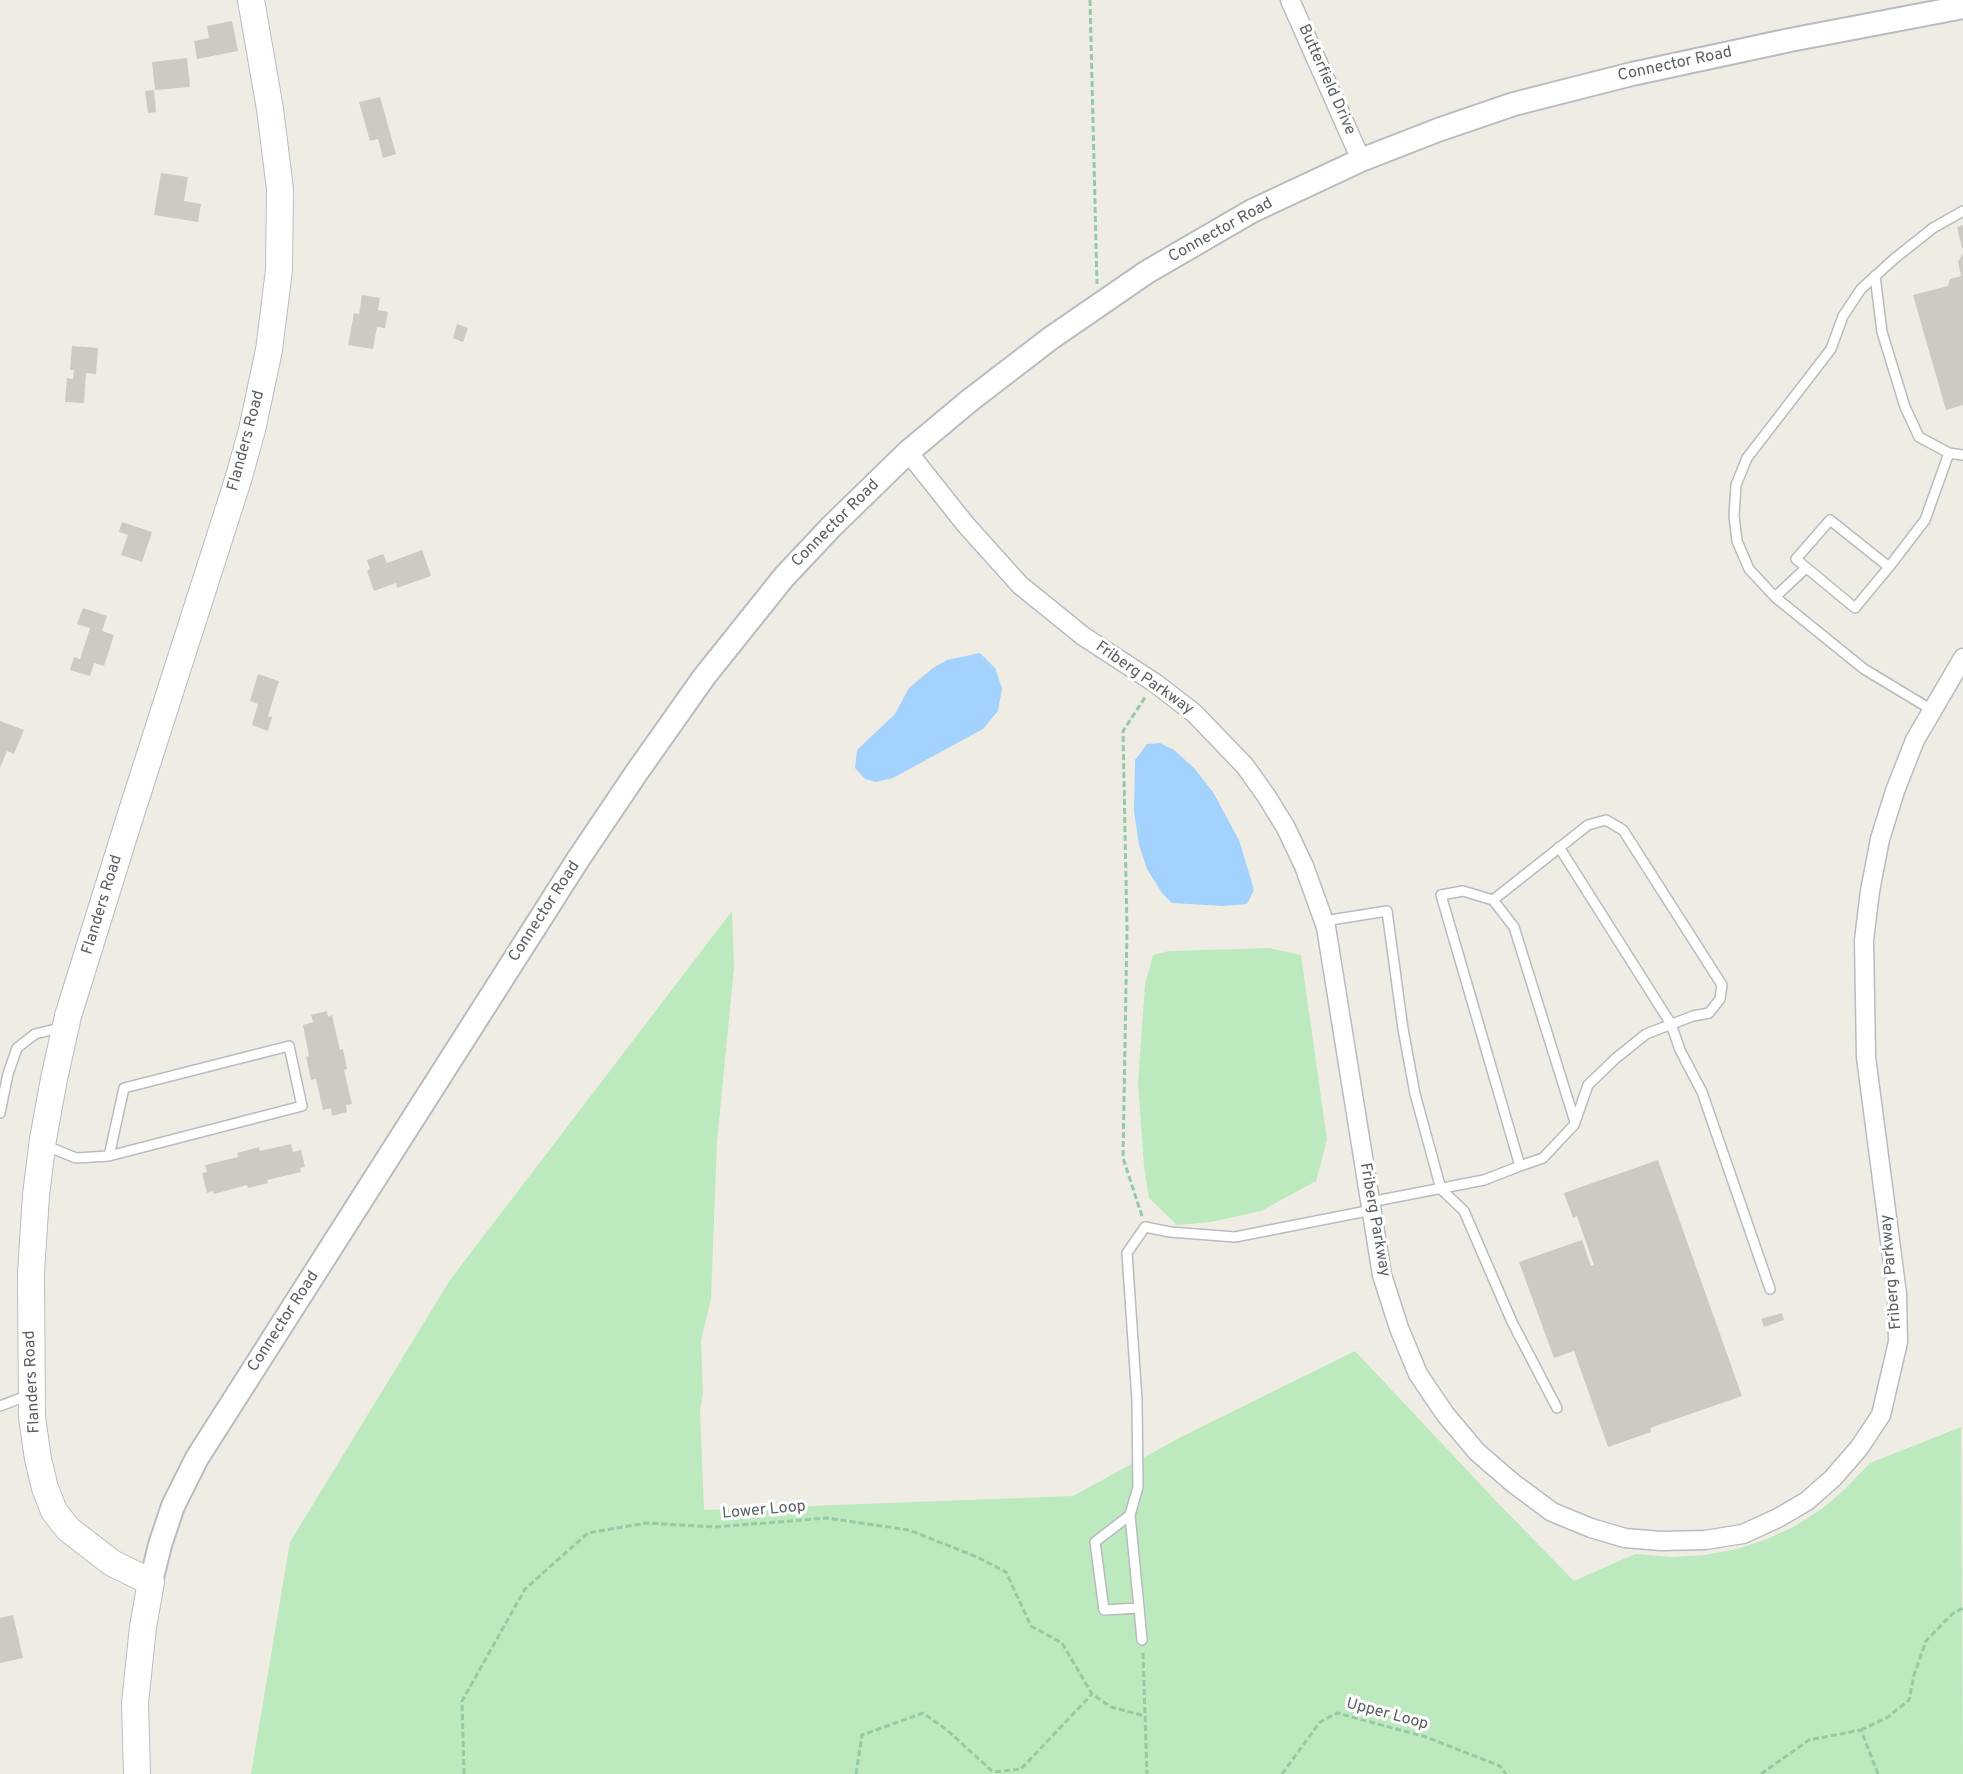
<!DOCTYPE html>
<html>
<head>
<meta charset="utf-8">
<style>
  body { margin:0 }
  canvas { display:block; background:#efede3 }
</style>
</head>
<body>
<canvas width="1963" height="1774"></canvas>
<script>
const ctx = document.querySelector('canvas').getContext('2d');
ctx.lineJoin = 'round';
function fillPath(path, color) { ctx.fillStyle = color; ctx.fill(path, 'evenodd'); }
const shape = rows => new Path2D(rows.map(r => 'M' + r).join(''));
function strokePath(path, color, width, dash) { ctx.strokeStyle = color; ctx.lineWidth = width; ctx.lineCap = dash ? 'butt' : 'round'; ctx.setLineDash(dash || []); ctx.stroke(path); }
function label(font, color, halo, rows, align = 'center') {
  ctx.font = font + ' Overpass,sans-serif'; ctx.lineWidth = 6; ctx.setLineDash([]); ctx.textBaseline = 'middle'; ctx.strokeStyle = halo; ctx.fillStyle = color; for (const [text, x, y, turn = 0] of rows) {
    ctx.save(); ctx.translate(x, y); ctx.rotate((+turn || 0) * Math.PI / 180); ctx.textAlign = isNaN(turn) ? turn : align; if (halo) ctx.strokeText(text, 0, 0); ctx.fillText(text, 0, 0); ctx.restore();
  }
}
fillPath(shape([
  [732,911,734,968,717,1142,711,1299,701,1340,703,1394,700,1411,704,1510,1073,1496,1181,1437,1355,1351,1496,1501,1574,1581,1635,1554,1672,1557,1705,1555,1737,1549,1767,1539,1795,1526,1823,1508,1844,1490,1870,1463,1961,1427,1963,1774,251,1774,290,1542,450,1280],
  [1269,948,1301,955,1327,1140,1316,1181,1261,1211,1211,1222,1177,1225,1149,1198,1144,1166,1138,1083,1145,985,1153,955,1169,951]
]), '#bde9bf');
fillPath(shape([
  [980,653,995,668,1002,688,998,711,983,729,893,778,876,782,865,779,855,768,857,750,895,714,909,688,933,668,947,660],
  [1160,743,1174,750,1194,768,1213,792,1239,840,1249,873,1254,890,1247,904,1224,906,1172,903,1162,893,1147,869,1139,845,1134,811,1135,760,1147,744]
]), '#a3d2ff');
fillPath(shape([
  [232,21,238,51,197,59,194,41,209,38,207,26],
  [187,58,190,87,155,90,152,62],
  [154,90,156,112,148,113,145,91],
  [380,97,396,154,383,158,378,139,370,141,359,102],
  [161,173,188,177,184,201,201,204,198,222,154,215],
  [1963,225,1963,248,1962,248,1957,227],
  [1963,253,1963,405,1946,410,1913,295,1948,286,1950,279,1961,276,1958,262],
  [362,295,380,298,378,310,388,312,385,328,377,327,373,349,348,345,354,313,359,314],
  [457,324,468,328,463,342,453,338],
  [72,346,98,348,96,374,86,373,84,403,65,402,67,378,73,379,74,370,70,370],
  [122,522,152,532,142,562,121,555,128,535,119,532],
  [422,550,431,576,397,588,396,583,374,591,367,571,370,569,367,560,383,554,387,563],
  [83,608,107,616,102,631,114,635,104,666,94,663,90,676,70,670,74,657,80,659,90,628,77,624],
  [258,674,279,681,268,716,272,717,268,731,252,725,258,704,250,701],
  [0,721,24,730,14,754,7,751,0,768],
  [327,1011,328,1017,332,1015,340,1050,343,1049,347,1069,344,1070,352,1104,346,1105,347,1112,332,1116,331,1108,323,1110,316,1079,311,1080,306,1057,309,1056,303,1025,313,1022,311,1015],
  [291,1144,293,1152,301,1150,305,1167,300,1168,301,1172,267,1180,268,1183,248,1188,247,1185,214,1194,213,1191,207,1193,202,1173,207,1172,205,1165,238,1157,237,1153,259,1147,260,1151],
  [1658,1160,1742,1396,1650,1428,1651,1432,1608,1447,1574,1351,1554,1358,1519,1262,1582,1240,1591,1266,1594,1265,1577,1216,1573,1218,1564,1193],
  [1782,1313,1784,1320,1764,1327,1761,1319],
  [13,1615,23,1658,0,1663,0,1618]
]), '#cccac1');
const service = shape([
  [1875,276,1882,332,1905,407,1919,437,1949,453],
  [1889,567,1830,520,1796,559,1855,608,1889,567,1925,520,1949,453,1963,455],
  [1806,568,1775,597,1864,669,1932,710],
  [1775,597,1749,569,1737,541,1734,516,1736,485,1747,458,1831,349,1843,316,1861,289,1894,259,1933,228,1963,211],
  [1559,847,1671,1024,1680,1050,1702,1092,1770,1289],
  [1493,900,1514,927,1575,1122],
  [1324,921,1387,911,1403,1029,1415,1094,1441,1189,1464,1211,1512,1322,1557,1408],
  [0,1113,8,1074,17,1048,35,1034,64,1027],
  [44,1145,76,1158,109,1156,302,1106,289,1046,124,1088,109,1156],
  [1370,1202,1484,1180,1520,1166,1543,1158,1574,1125,1588,1085,1615,1059,1646,1034,1693,1016,1709,1013,1720,999,1722,985,1623,830,1606,820,1588,825,1493,900,1463,891,1441,895,1520,1166],
  [0,1406,29,1395],
  [1130,1515,1095,1542,1104,1610,1139,1608,1130,1515,1138,1487,1137,1400,1127,1253,1145,1227,1170,1232,1235,1237,1372,1210],
  [1139,1608,1142,1640]
]);
const minor = shape([
  [1290,0,1361,160],
  [908,452,966,525,1020,585,1083,636,1155,683,1194,713,1245,766,1267,797,1286,828,1304,866,1326,927,1382,1275,1399,1328,1418,1374,1445,1414,1477,1452,1513,1483,1552,1512,1591,1528,1625,1538,1661,1541,1705,1540,1743,1534,1778,1518,1807,1501,1833,1478,1859,1448,1881,1415,1898,1342,1897,1294,1866,1057,1864,940,1870,891,1880,839,1895,791,1915,740,1963,658]
]);
const tertiary = shape([
  [151,1582,160,1545,173,1506,197,1458,579,858,637,772,704,677,784,577,831,527,908,452,969,401,1051,338,1147,272,1252,211,1361,160,1438,130,1514,104,1632,74,1790,40,1963,7]
]);
const secondary = shape([
  [137,1774,135,1703,143,1627,151,1582,112,1563,68,1529,54,1511,45,1488,38,1459,32,1417,31,1273,36,1195,43,1139,54,1079,68,1016,129,820,238,480,252,430,269,350,279,270,280,189,270,109,251,0]
]);
strokePath(service, '#b8bbc0', 12);
strokePath(minor, '#b8bbc0', 21);
strokePath(tertiary, '#b8bbc0', 26);
strokePath(secondary, '#b8bcc2', 28);
strokePath(shape([
  [1090,0,1097,284],
  [1142,1216,1123,1158,1127,930,1123,731,1146,696],
  [1143,1653,1147,1774],
  [1861,1730,1888,1717,1909,1700,1914,1675,1926,1641,1952,1614,1963,1608],
  [464,1774,462,1701,525,1589,588,1533,646,1523,715,1527,827,1518,909,1530,977,1557,1006,1572,1031,1626,1062,1643,1092,1694,1111,1707,1145,1716],
  [856,1774,862,1735,923,1713,947,1730,993,1772,1021,1769,1092,1694],
  [1282,1774,1320,1722,1337,1713,1426,1737,1500,1766,1506,1774],
  [1761,1774,1809,1740,1861,1730,1878,1774]
]), '#95caa7', 3, [6, 3]);
strokePath(service, '#fff', 9);
strokePath(minor, '#fff', 18);
strokePath(tertiary, '#fff', 22);
strokePath(secondary, '#fff', 26);
label('16px', '#5b5f65', '#fff', [
  ["Connector Road",1675,65,-12],
  ["Butterfield Drive",1326,80,66],
  ["Connector Road",1221,231,-29],
  ["Flanders Road",247,441,-75],
  ["Connector Road",836,524,-45],
  ["Friberg Parkway",1144,679,35],
  ["Flanders Road",103,905,-73],
  ["Connector Road",545,912,-57],
  ["Friberg Parkway",1374,1220,80],
  ["Friberg Parkway",1892,1272,-95],
  ["Connector Road",284,1322,-57],
  ["Flanders Road",33,1382,-93],
  ["Lower Loop",764,1511,-5],
  ["Upper Loop",1387,1715,15]
]);
</script>
</body>
</html>
